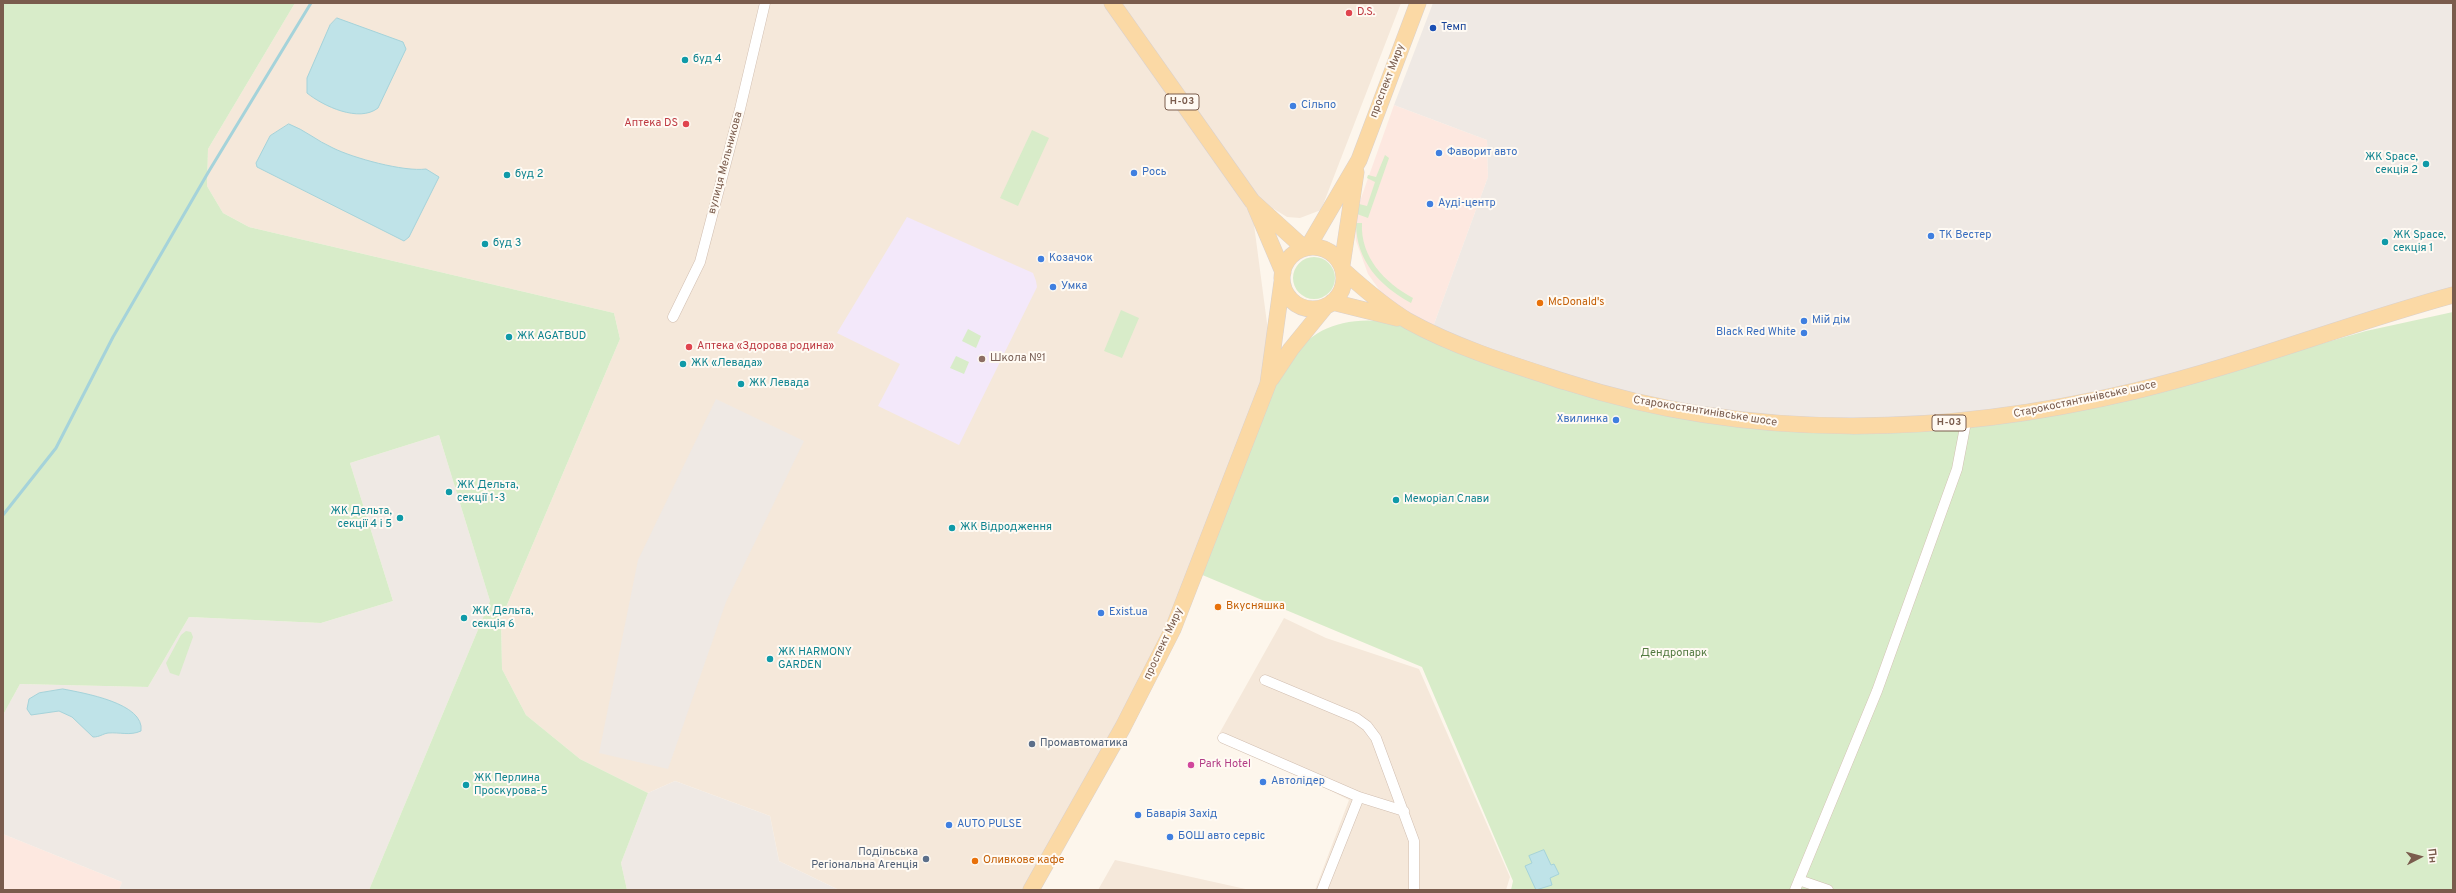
<!DOCTYPE html>
<html>
<head>
<meta charset="utf-8">
<style>
  body { margin:0 }
  #map { position:relative; width:2456px; height:893px; overflow:hidden; background:#fdf6ec; font-family:Overpass,sans-serif }
  canvas { display:block }
  .frame { position:absolute; inset:0; border:4px solid #7a5c4d; pointer-events:none }
  .north { position:absolute; left:2400px; top:837px; width:40px; height:40px; -webkit-text-stroke:3px #fffaf3; paint-order:stroke; rotate:84deg; font-size:11px; font-weight:700; line-height:16px; text-align:center; color:#7a5c4d }
  .north::after { content:''; display:block; margin:auto; width:14px; height:18px; background:#7a5c4d; clip-path:polygon(50% 0,100% 100%,50% 72%,0 100%) }
</style>
</head>
<body>
<div id="map">
<canvas width="2456" height="893"></canvas>
<div class="frame"></div>
<div class="north">Пн</div>
</div>
<script>
const c = document.querySelector('canvas').getContext('2d');
c.lineJoin = 'round';
function paint(path, color) { c.fillStyle = color; c.fill(path, 'evenodd'); }
function strokePath(path, color, width, dash) { c.strokeStyle = color; c.lineWidth = width; c.lineCap = dash ? 'butt' : 'round'; c.setLineDash(dash || []); c.stroke(path); }
function label(font, color, halo, rows, align = 'center') {
  c.font = font + ' Overpass,sans-serif'; c.lineWidth = 4; c.setLineDash([]); c.textBaseline = 'middle'; c.strokeStyle = halo; c.fillStyle = color; for (const [text, x, y, turn = 0] of rows) {
    c.save(); c.translate(x, y); c.rotate((+turn || 0) * Math.PI / 180); c.textAlign = isNaN(turn) ? turn : align; if (halo) c.strokeText(text, 0, 0); c.fillText(text, 0, 0); c.restore();
  }
}
paint(new Path2D(`
  M 295,3 L 1106,3 L 1248,203 L 1253,217 L 1270,346 L 1264,383 L 1168,628 L 1025,890 L 839,890 L 779,861 L 770,816 L 675,781 L 648,793 L 580,759 L 526,715 L 502,669 L 501,619 L 620,339 L 614,313 L 249,227 L 223,213 L 207,186 L 208,149 Z
  M 1117,3 L 1401,3 L 1321,210 L 1300,218 L 1287,217 L 1256,198 Z
  M 1284,618 L 1326,638 L 1419,669 L 1510,877 L 1506,890 L 1315,890 L 1349,800 L 1219,734 Z
  M 1115,860 L 1250,890 L 1098,890 Z`), '#f5e8da');
paint(new Path2D(`
  M 1394,105 L 1487,140 L 1488,177 L 1433,327 L 1388,302 L 1368,274 L 1356,241 L 1354,218 Z
  M 3,834 L 122,882 L 119,890 L 3,890 Z`), '#fde8e0');
paint(new Path2D(`
  M 1433,3 L 2453,3 L 2453,290 L 2135,386 L 1965,417 L 1790,421 L 1624,394 L 1504,358 L 1433,327 L 1488,177 L 1487,140 L 1394,105 Z
  M 716,399 L 804,441 L 726,602 L 668,769 L 599,753 L 638,560 Z
  M 439,435 L 490,601 L 369,890 L 119,890 L 122,882 L 3,834 L 3,715 L 20,684 L 148,687 L 189,617 L 321,623 L 393,601 L 350,463 Z
  M 675,781 L 770,816 L 779,861 L 839,890 L 627,890 L 621,863 L 648,793 Z`), '#efe9e4');
paint(new Path2D(`
  M 907,217 L 1033,273 L 1036,281 L 1037,287 L 959,445 L 878,406 L 900,364 L 837,333 Z`), '#f3e8fa');
paint(new Path2D(`
  M 3,3 L 295,3 L 208,149 L 207,186 L 223,213 L 249,227 L 614,313 L 620,339 L 501,619 L 502,669 L 526,715 L 580,759 L 648,793 L 621,863 L 627,890 L 369,890 L 490,601 L 439,435 L 350,463 L 393,601 L 321,623 L 189,617 L 148,687 L 20,684 L 3,715 Z
  M 1032,130 L 1049,138 L 1018,206 L 1000,198 Z
  M 1385,155 L 1389,158 L 1368,218 L 1357,214 L 1359,204 L 1367,206 L 1375,182 L 1367,178 L 1368,175 L 1376,177 Z
  M 1356,223 L 1362,223 C 1360,257 1385,283 1413,298 L 1411,303 C 1380,286 1356,261 1356,223 Z
  M1293 278a21 21 0 1 1 42 0a21 21 0 1 1-42 0Z
  M 1121,310 L 1139,318 L 1122,358 L 1104,351 Z
  M 2453,312 L 2453,890 L 1511,890 L 1513,881 L 1422,667 L 1200,574 C 1216,534 1231,493 1247,452 C 1279,368 1300,302 1408,325 L 1579,391 L 1841,432 L 2201,378 L 2366,331 Z
  M 968,329 L 981,336 L 976,348 L 962,341 Z
  M 956,356 L 969,362 L 964,374 L 950,368 Z
  M 186,631 L 191,632 L 193,637 L 179,676 L 170,673 L 166,663 L 181,635 Z`), '#d8ecc9');
const water = new Path2D(`
  M 337,18 L 403,42 L 406,49 L 378,108 C 359,123 323,106 307,93 L 307,78 L 330,25 Z
  M 289,124 C 305,130 317,141 333,148 C 353,158 404,172 426,169 L 439,177 L 409,237 L 404,241 L 257,167 L 256,163 L 270,136 Z
  M 63,689 C 83,693 145,703 141,731 C 130,736 120,732 108,733 C 102,734 100,737 93,737 L 72,717 L 59,711 L 31,715 L 27,709 L 29,699 L 39,693 Z
  M 1544,850 L 1551,865 L 1554,864 L 1559,874 L 1550,878 L 1552,885 L 1536,890 L 1525,866 L 1532,863 L 1529,856 Z`);
paint(water, '#bfe3e8');
strokePath(water, '#a5d3da', 1);
strokePath(new Path2D(`
  M 3,515 L 56,448 L 113,337 L 209,171 L 311,3`), '#a5d3da', 3);
const street = new Path2D(`
  M 673,317 L 700,262 L 740,109 L 765,3
  M 1265,680 L 1356,718 L 1367,726 L 1376,738 L 1414,841 L 1414,890
  M 1223,738 L 1359,797 L 1404,811
  M 1799,880 L 1828,890
  M 1322,890 L 1359,797
  M 1795,890 L 1877,691 L 1957,469 L 1966,422`);
const primary = new Path2D(`
  M 1112,3 L 1252,201 L 1304,248
  M 1255,206 L 1283,272
  M 1308,247 L 1359,160 L 1418,3
  M1282 278a31 31 0 1 1 62 0a31 31 0 1 1-62 0Z
  M 1342,265 L 1356,172
  M 1344,271 C 1364,289 1385,307 1408,321 C 1457,348 1513,365 1566,382 C 1751,442 1947,436 2135,391 C 2243,365 2346,324 2453,295
  M 1332,302 L 1397,318
  M 1271,379 L 1291,349 L 1326,306
  M 1031,890 L 1123,727 L 1173,629 L 1268,384 L 1282,282`);
strokePath(street, '#d1beb0', 11);
strokePath(primary, '#dad1cd', 17);
strokePath(street, '#fff', 10);
strokePath(primary, '#fbd9a5', 16);
for (const [x, y, r, color] of [
  [1349,13,4,"#e0444e"],
  [1433,28,4,"#1a4fb4"],
  [685,60,4,"#0f9aa8"],
  [1293,106,4,"#3f7fe0"],
  [686,124,4,"#e0444e"],
  [1439,153,4,"#3f7fe0"],
  [2426,164,4,"#0f9aa8"],
  [1134,173,4,"#3f7fe0"],
  [507,175,4,"#0f9aa8"],
  [1430,204,4,"#3f7fe0"],
  [1931,236,4,"#3f7fe0"],
  [2385,242,4,"#0f9aa8"],
  [485,244,4,"#0f9aa8"],
  [1041,259,4,"#3f7fe0"],
  [1053,287,4,"#3f7fe0"],
  [1540,303,4,"#e8710a"],
  [1804,321,4,"#3f7fe0"],
  [1804,333,4,"#3f7fe0"],
  [509,337,4,"#0f9aa8"],
  [689,347,4,"#e0444e"],
  [982,359,4,"#8d6e63"],
  [683,364,4,"#0f9aa8"],
  [741,384,4,"#0f9aa8"],
  [1616,420,4,"#3f7fe0"],
  [449,492,4,"#0f9aa8"],
  [1396,500,4,"#0f9aa8"],
  [400,518,4,"#0f9aa8"],
  [952,528,4,"#0f9aa8"],
  [1218,607,4,"#e8710a"],
  [1101,613,4,"#3f7fe0"],
  [464,618,4,"#0f9aa8"],
  [770,659,4,"#0f9aa8"],
  [1032,744,4,"#5c6f8a"],
  [1191,765,4,"#d1479c"],
  [1263,782,4,"#3f7fe0"],
  [466,785,4,"#0f9aa8"],
  [1138,815,4,"#3f7fe0"],
  [949,825,4,"#3f7fe0"],
  [1170,837,4,"#3f7fe0"],
  [926,859,4,"#5c6f8a"],
  [975,861,4,"#e8710a"]
]) { const dot = new Path2D(); dot.arc(x, y, r, 0, 2 * Math.PI); c.fillStyle = color; c.fill(dot); strokePath(dot, '#fffaf3', 1.5); }
for (const [x, y, w] of [
  [1182,102,34],
  [1949,423,34]
]) { const box = new Path2D(); box.roundRect(x - w / 2, y - 8, w, 16, 3); c.fillStyle = '#fffaf3'; c.fill(box); strokePath(box, '#7a5c4d', 1); }
label('bold 10px', '#7a5c4d', null, [
  ["Н-03",1182,102],
  ["Н-03",1949,423]
]);
label('11px', '#be3a42', '#fffaf3', [
  ["D.S.",1357,13],
  ["Аптека DS",678,124,"right"],
  ["Аптека «Здорова родина»",697,347]
], 'left');
label('11px', '#164399', '#fffaf3', [
  ["Темп",1441,28]
], 'left');
label('11px', '#0d838f', '#fffaf3', [
  ["буд 4",693,60],
  ["ЖК Space,",2418,158,"right"],
  ["секція 2",2418,171,"right"],
  ["буд 2",515,175],
  ["ЖК Space,",2393,236],
  ["секція 1",2393,249],
  ["буд 3",493,244],
  ["ЖК AGATBUD",517,337],
  ["ЖК «Левада»",691,364],
  ["ЖК Левада",749,384],
  ["ЖК Дельта,",457,486],
  ["секції 1-3",457,499],
  ["Меморіал Слави",1404,500],
  ["ЖК Дельта,",392,512,"right"],
  ["секції 4 і 5",392,525,"right"],
  ["ЖК Відродження",960,528],
  ["ЖК Дельта,",472,612],
  ["секція 6",472,625],
  ["ЖК HARMONY",778,653],
  ["GARDEN",778,666],
  ["ЖК Перлина",474,779],
  ["Проскурова-5",474,792]
], 'left');
label('11px', '#7a5c4d', '#fffaf3', [
  ["проспект Миру",1388,81,-69],
  ["вулиця Мельникова",726,163,-75],
  ["Старокостянтинівське шосе",2085,400,-12],
  ["Старокостянтинівське шосе",1705,412,9],
  ["проспект Миру",1164,644,-65]
]);
label('11px', '#366cbe', '#fffaf3', [
  ["Сільпо",1301,106],
  ["Фаворит авто",1447,153],
  ["Рось",1142,173],
  ["Ауді-центр",1438,204],
  ["ТК Вестер",1939,236],
  ["Козачок",1049,259],
  ["Умка",1061,287],
  ["Мій дім",1812,321],
  ["Black Red White",1796,333,"right"],
  ["Хвилинка",1608,420,"right"],
  ["Exist.ua",1109,613],
  ["Автолідер",1271,782],
  ["Баварія Захід",1146,815],
  ["AUTO PULSE",957,825],
  ["БОШ авто сервіс",1178,837]
], 'left');
label('11px', '#c56008', '#fffaf3', [
  ["McDonald's",1548,303],
  ["Вкусняшка",1226,607],
  ["Оливкове кафе",983,861]
], 'left');
label('11px', '#785e54', '#fffaf3', [
  ["Школа №1",990,359]
], 'left');
label('11px', '#537a41', '#fffaf3', [
  ["Дендропарк",1674,654]
]);
label('11px', '#4e5e75', '#fffaf3', [
  ["Промавтоматика",1040,744],
  ["Подільська",918,853,"right"],
  ["Регіональна Агенція",918,866,"right"]
], 'left');
label('11px', '#b23c85', '#fffaf3', [
  ["Park Hotel",1199,765]
], 'left');
</script>
</body>
</html>
